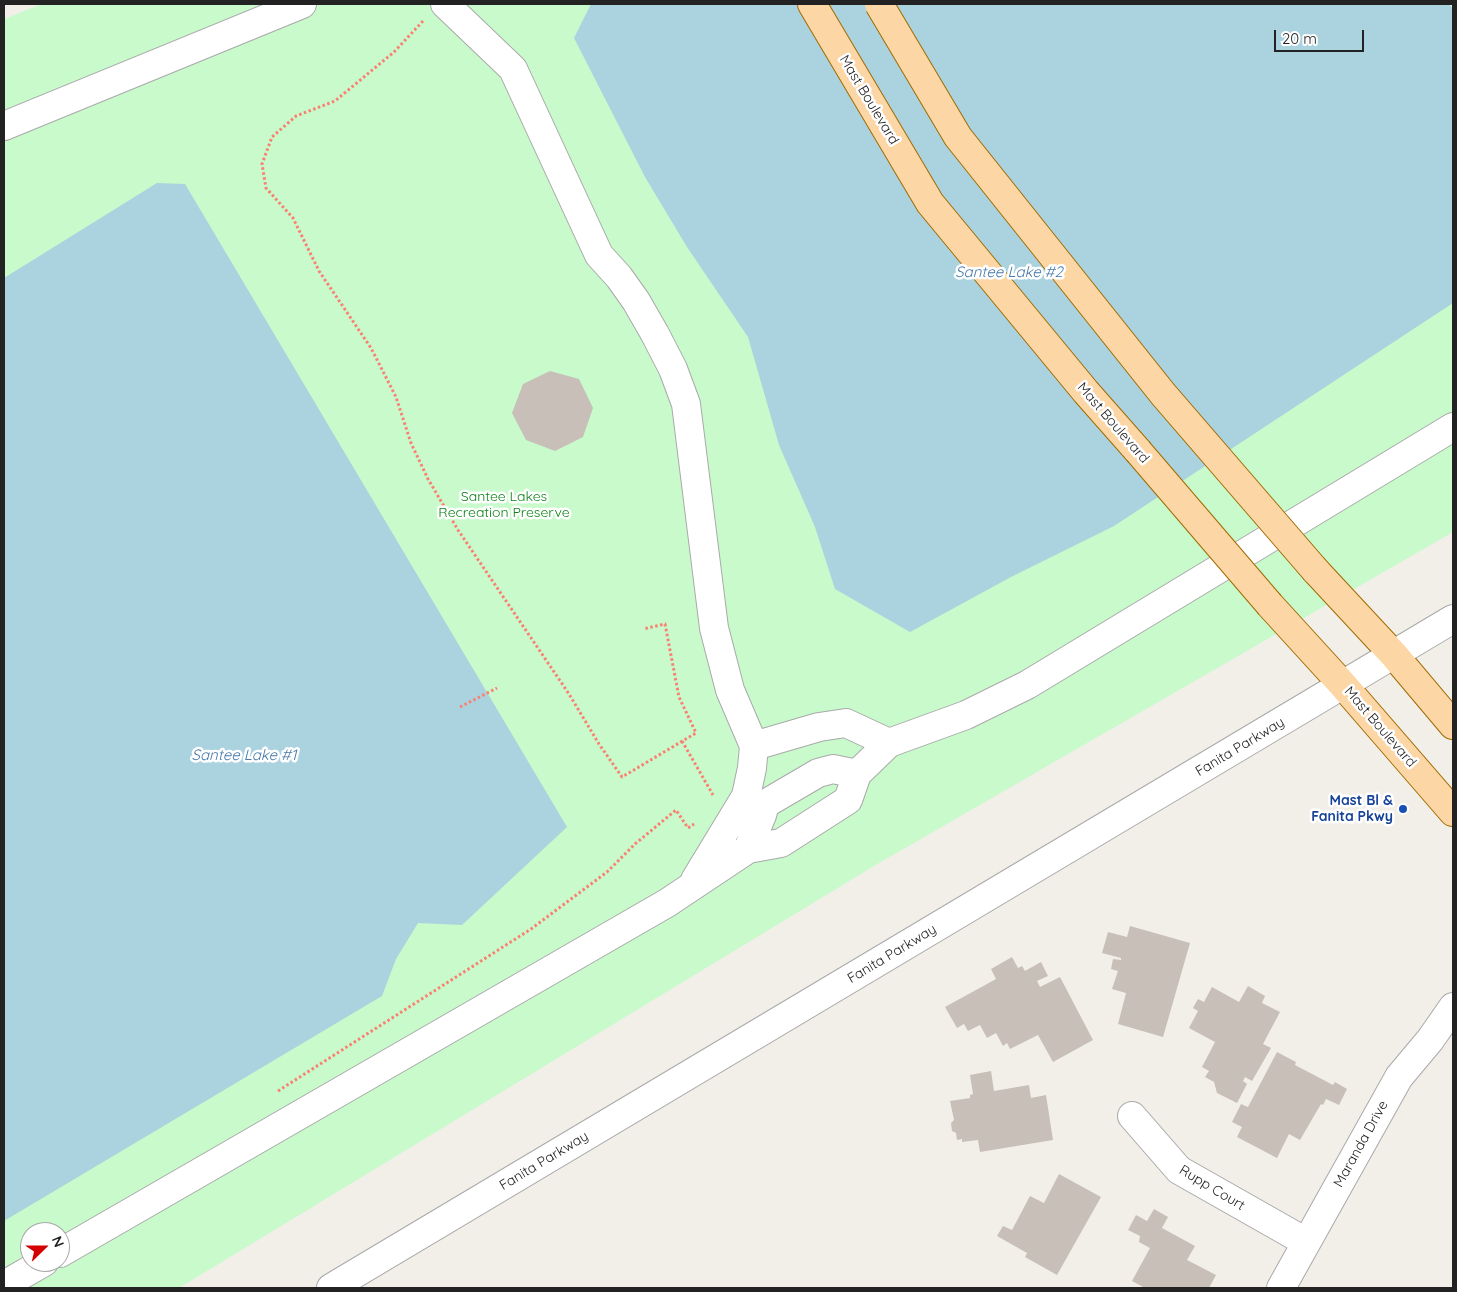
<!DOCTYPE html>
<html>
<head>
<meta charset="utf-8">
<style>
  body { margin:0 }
  #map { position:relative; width:1457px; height:1292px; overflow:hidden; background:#f2efe9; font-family:Quicksand,sans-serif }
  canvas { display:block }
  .frame { position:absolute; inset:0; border:5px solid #222; pointer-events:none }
  .north { position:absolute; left:20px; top:1222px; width:50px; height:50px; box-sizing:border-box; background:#fff; border:1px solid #a7a7a7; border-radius:50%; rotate:68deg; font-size:14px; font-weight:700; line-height:20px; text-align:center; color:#222 }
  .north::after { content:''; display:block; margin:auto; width:18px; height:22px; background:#d40000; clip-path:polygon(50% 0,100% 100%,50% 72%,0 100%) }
  .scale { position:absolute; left:1274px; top:30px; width:90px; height:22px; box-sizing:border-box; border:2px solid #222; border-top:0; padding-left:6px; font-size:15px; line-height:18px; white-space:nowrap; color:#222; -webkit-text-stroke:4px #fff; paint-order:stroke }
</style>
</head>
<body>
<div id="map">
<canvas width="1457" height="1292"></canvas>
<div class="frame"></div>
<div class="north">N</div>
<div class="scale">20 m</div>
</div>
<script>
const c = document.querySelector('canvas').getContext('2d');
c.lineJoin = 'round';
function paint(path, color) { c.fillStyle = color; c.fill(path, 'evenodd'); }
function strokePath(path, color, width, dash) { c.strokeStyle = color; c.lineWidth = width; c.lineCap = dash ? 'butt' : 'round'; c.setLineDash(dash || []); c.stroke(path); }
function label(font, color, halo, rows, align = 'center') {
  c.font = font + ' Quicksand,sans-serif'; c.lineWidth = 5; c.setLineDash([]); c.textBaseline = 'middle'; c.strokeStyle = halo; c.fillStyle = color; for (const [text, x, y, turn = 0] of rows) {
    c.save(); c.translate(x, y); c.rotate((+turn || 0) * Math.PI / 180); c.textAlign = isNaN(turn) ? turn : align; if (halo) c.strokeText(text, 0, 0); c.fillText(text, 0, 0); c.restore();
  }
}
paint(new Path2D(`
  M 42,4 L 1453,4 L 1453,532 L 874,866 L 179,1288 L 4,1288 L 4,19 ZM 30,1232 L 60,1232 L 60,1262 L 30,1262 Z`), '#c8facc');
paint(new Path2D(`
  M 591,4 L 1449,4 L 1453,9 L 1453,303 L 1114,526 L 1011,577 L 910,632 L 835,589 L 815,527 L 779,445 L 748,337 L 687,247 L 645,177 L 574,38 Z
  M 157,183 L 185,184 L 567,827 L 462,925 L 418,923 L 396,959 L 382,996 L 4,1221 L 4,278 Z`), '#aad3df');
paint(new Path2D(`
  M 550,371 L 579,379 L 593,408 L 583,437 L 555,451 L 526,440 L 512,413 L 523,384 Z
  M 1130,926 L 1190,943 L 1163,1037 L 1118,1024 L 1126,993 L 1112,989 L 1118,971 L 1111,969 L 1113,959 L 1121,960 L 1121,958 L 1102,953 L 1108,932 L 1127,937 Z
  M 1012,957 L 1018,968 L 1022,966 L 1025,971 L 1041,962 L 1048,976 L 1037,981 L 1040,987 L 1060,977 L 1093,1040 L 1053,1062 L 1038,1035 L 1010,1049 L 1007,1043 L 1003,1046 L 996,1033 L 987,1038 L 980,1025 L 968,1031 L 964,1024 L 957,1028 L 945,1007 L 996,979 L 991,969 Z
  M 1248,986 L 1265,996 L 1262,1003 L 1280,1012 L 1263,1044 L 1271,1048 L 1252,1081 L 1245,1077 L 1243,1081 L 1247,1084 L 1237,1103 L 1217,1093 L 1214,1082 L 1205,1077 L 1209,1071 L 1202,1067 L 1215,1042 L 1189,1028 L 1198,1011 L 1193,1008 L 1198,999 L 1204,1002 L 1212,987 L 1239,1002 Z
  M 1277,1052 L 1296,1062 L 1295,1065 L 1333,1085 L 1335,1082 L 1347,1089 L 1339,1105 L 1326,1099 L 1323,1105 L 1321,1104 L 1300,1140 L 1289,1134 L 1277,1158 L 1237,1137 L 1242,1127 L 1232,1122 L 1241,1104 L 1248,1107 Z
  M 991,1071 L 994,1091 L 1029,1085 L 1031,1098 L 1046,1095 L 1053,1140 L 980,1152 L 978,1140 L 962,1142 L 962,1139 L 957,1140 L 956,1133 L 952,1131 L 951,1123 L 954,1120 L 950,1101 L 970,1098 L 970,1095 L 973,1094 L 970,1075 Z
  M 1059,1174 L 1101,1197 L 1057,1275 L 1025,1257 L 1027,1253 L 997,1236 L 1003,1226 L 1012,1230 L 1030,1196 L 1044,1203 Z
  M 1154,1209 L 1168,1217 L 1162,1228 L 1195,1246 L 1187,1260 L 1216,1275 L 1209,1288 L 1145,1288 L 1132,1281 L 1150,1248 L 1139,1242 L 1140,1236 L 1128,1230 L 1136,1215 L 1147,1221 Z`), '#c7bfb8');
const minor = new Path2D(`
  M 445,4 L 513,69 L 599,255 L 619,277 L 636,301 L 655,334 L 673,369 L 686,404 L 714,628 L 730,690 L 754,746 L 819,727 L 846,723 L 889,743
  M 4,126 L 302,4
  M 748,849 L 762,815 L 765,804 L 818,773 L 833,769 L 857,774
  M 695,880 L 746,796 L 752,768 L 754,746
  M 1132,1116 L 1179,1170 L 1306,1242
  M 60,1253 L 667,903 L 748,849 L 781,843 L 848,800 L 857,774 L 889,743 L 966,715 L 1027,685 L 1453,427
  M 4,1285 L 44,1262
  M 1281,1288 L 1399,1077 L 1430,1040 L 1453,1007`);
const tertiary = new Path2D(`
  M 331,1288 L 1453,619`);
const primary = new Path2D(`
  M 812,4 L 930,203 L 1086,392 L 1138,451
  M 1315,570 L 1394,655 L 1453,725
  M 1270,605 L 1343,685 L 1453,812`);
strokePath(minor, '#a9a9a9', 30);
strokePath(tertiary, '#a9a9a9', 30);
strokePath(primary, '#a06b00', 30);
strokePath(new Path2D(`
  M 423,21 L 394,52 L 335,101 L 296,116 L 272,137 L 262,164 L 266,188 L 293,218 L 319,271 L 371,348 L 396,397 L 411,443 L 428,479 L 458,530 L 569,694 L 599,744 L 622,777 L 696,733 L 679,697 L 665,624 L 643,629
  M 460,707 L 497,688
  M 682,741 L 713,795
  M 278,1091 L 531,929 L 607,872 L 635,844 L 676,810 L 688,828 L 694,824`), '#fa8072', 3, [2.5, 2.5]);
strokePath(minor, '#fff', 28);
strokePath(tertiary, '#fff', 28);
strokePath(primary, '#fcd6a4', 28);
const primaryBridge = new Path2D(`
  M 879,4 L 958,137 L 1163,394 L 1315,570
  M 1138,451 L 1270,605`);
strokePath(primaryBridge, '#a06b00', 30, []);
strokePath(primaryBridge, '#fcd6a4', 28);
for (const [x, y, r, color] of [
  [1403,809,5,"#1a4fb4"]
]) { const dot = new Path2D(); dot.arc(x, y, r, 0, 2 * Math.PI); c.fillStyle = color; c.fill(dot); strokePath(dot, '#fff', 2); }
label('14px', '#222', '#fff', [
  ["Mast Boulevard",869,100,59],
  ["Mast Boulevard",1113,423,49],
  ["Mast Boulevard",1380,727,49],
  ["Fanita Parkway",1240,747,-31],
  ["Fanita Parkway",892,954,-31],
  ["Maranda Drive",1361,1144,-61],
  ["Fanita Parkway",544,1161,-31],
  ["Rupp Court",1212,1188,31]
]);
label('14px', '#0c8416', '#fff', [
  ["Santee Lakes",504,497],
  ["Recreation Preserve",504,513]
]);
label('bold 14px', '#164399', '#fff', [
  ["Mast Bl &",1393,801],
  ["Fanita Pkwy",1393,817]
], 'right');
label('italic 15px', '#4a7aab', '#fff', [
  ["Santee Lake #2",1009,272],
  ["Santee Lake #1",244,755]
]);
</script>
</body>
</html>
